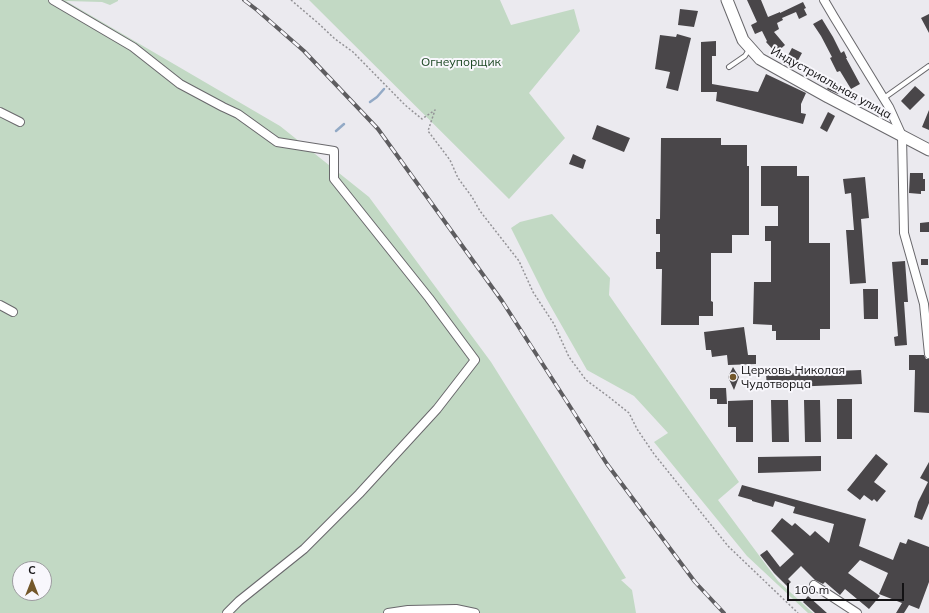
<!DOCTYPE html>
<html>
<head>
<meta charset="utf-8">
<style>
  body { margin:0 }
  #map { position:relative; width:929px; height:613px; overflow:hidden; background:#ebeaef; font-family:Mulish,sans-serif }
  canvas { display:block }
  .north { position:absolute; left:12px; top:561px; width:40px; height:40px; box-sizing:border-box; background:#f8f7fc; border:1px solid #9c9b9f; border-radius:50%; rotate:0deg; font-size:11px; font-weight:700; line-height:16px; text-align:center; color:#131214 }
  .north::after { content:''; display:block; margin:auto; width:14px; height:18px; background:#73572a; clip-path:polygon(50% 0,100% 100%,50% 72%,0 100%) }
  .scale { position:absolute; left:787px; top:583px; width:117px; height:18px; box-sizing:border-box; border:2px solid #131214; border-top:0; padding-left:5px; font-size:12px; line-height:14px; white-space:nowrap; color:#131214; -webkit-text-stroke:3px #f8f7fc; paint-order:stroke }
</style>
</head>
<body>
<div id="map">
<canvas width="929" height="613"></canvas>
<div class="north">С</div>
<div class="scale">100 m</div>
</div>
<script>
const c = document.querySelector('canvas').getContext('2d');
c.lineJoin = 'round';
function paint(path, color) { c.fillStyle = color; c.fill(path, 'evenodd'); }
function strokePath(path, color, width, dash) { c.strokeStyle = color; c.lineWidth = width; c.lineCap = dash ? 'butt' : 'round'; c.setLineDash(dash || []); c.stroke(path); }
function label(font, color, halo, rows, align = 'center') {
  c.font = font + ' Mulish,sans-serif'; c.lineWidth = 4; c.setLineDash([]); c.textBaseline = 'middle'; c.strokeStyle = halo; c.fillStyle = color; for (const [text, x, y, turn = 0] of rows) {
    c.save(); c.translate(x, y); c.rotate((+turn || 0) * Math.PI / 180); c.textAlign = isNaN(turn) ? turn : align; if (halo) c.strokeText(text, 0, 0); c.fillText(text, 0, 0); c.restore();
  }
}
paint(new Path2D(`
  M 0,0 L 118,0 L 118,1 L 110,5 L 102,2 L 66,1 L 280,126 L 369,197 L 491,362 L 626,578 L 621,580 L 632,590 L 636,613 L 0,613 ZM 20,569 L 44,569 L 44,593 L 20,593 Z
  M 309,0 L 500,0 L 511,25 L 574,9 L 580,31 L 529,93 L 565,138 L 509,199 Z
  M 552,214 L 610,278 L 609,295 L 739,482 L 718,500 L 778,581 L 813,613 L 808,613 L 747,556 L 654,442 L 668,433 L 634,396 L 587,370 L 546,298 L 511,228 L 520,222 Z`), '#c2d9c4');
strokePath(new Path2D(`
  M 370,102 L 377,97 L 384,89
  M 336,131 L 344,124`), '#93aac6', 2.5);
paint(new Path2D(`
  M 747,0 L 761,0 L 768,17 L 780,12 L 780,13 L 803,2 L 806,8 L 804,9 L 807,15 L 799,19 L 796,12 L 782,18 L 783,20 L 777,23 L 779,29 L 774,32 L 785,45 L 776,53 L 766,42 L 767,41 L 762,31 L 755,34 L 751,25 L 757,22 Z
  M 680,9 L 698,11 L 694,27 L 678,25 Z
  M 929,14 L 929,33 L 921,18 Z
  M 822,19 L 833,37 L 841,53 L 844,51 L 847,58 L 846,58 L 860,84 L 851,89 L 840,71 L 837,72 L 830,58 L 832,57 L 821,36 L 813,24 Z
  M 677,34 L 691,38 L 678,91 L 666,88 L 670,72 L 655,69 L 660,35 L 676,37 Z
  M 716,41 L 716,56 L 712,56 L 712,84 L 758,92 L 766,74 L 806,93 L 801,104 L 801,113 L 806,114 L 803,124 L 716,101 L 717,92 L 701,92 L 701,42 Z
  M 792,48 L 802,53 L 795,66 L 785,61 Z
  M 830,84 L 840,90 L 838,94 L 827,89 Z
  M 915,86 L 925,95 L 910,110 L 901,101 Z
  M 929,110 L 929,130 L 922,127 Z
  M 828,112 L 835,116 L 827,132 L 820,128 Z
  M 597,125 L 630,138 L 624,152 L 592,139 Z
  M 661,138 L 721,138 L 721,145 L 747,145 L 747,166 L 749,166 L 749,235 L 732,235 L 732,253 L 711,253 L 711,301 L 713,302 L 713,316 L 699,316 L 699,325 L 661,325 L 662,269 L 656,269 L 656,252 L 660,252 L 660,234 L 656,234 L 656,219 L 660,219 Z
  M 573,154 L 586,160 L 583,169 L 569,164 Z
  M 761,166 L 797,166 L 797,176 L 809,176 L 809,243 L 830,243 L 830,329 L 820,329 L 820,340 L 776,340 L 776,331 L 772,331 L 772,325 L 753,324 L 754,282 L 771,282 L 771,241 L 765,241 L 765,226 L 778,226 L 778,206 L 761,206 Z
  M 910,173 L 923,173 L 923,179 L 925,179 L 925,191 L 921,191 L 921,194 L 909,193 Z
  M 865,177 L 869,218 L 861,219 L 866,283 L 850,284 L 846,230 L 854,230 L 851,193 L 845,194 L 843,179 Z
  M 929,222 L 929,232 L 920,232 L 920,223 Z
  M 921,259 L 928,259 L 928,265 L 921,265 Z
  M 905,261 L 908,302 L 904,302 L 907,345 L 895,346 L 894,337 L 898,336 L 892,262 Z
  M 863,289 L 878,289 L 878,319 L 864,319 Z
  M 744,327 L 748,355 L 756,355 L 756,364 L 728,365 L 727,355 L 712,357 L 711,350 L 706,350 L 704,332 Z
  M 909,355 L 924,355 L 926,359 L 929,359 L 929,413 L 914,412 L 915,370 L 909,370 Z
  M 733,367 L 739,377 L 734,390 L 728,377 Z
  M 861,370 L 862,384 L 767,388 L 766,374 Z
  M 710,388 L 726,388 L 727,404 L 717,404 L 717,399 L 710,399 Z
  M 837,399 L 852,399 L 852,439 L 837,439 Z
  M 753,400 L 753,442 L 736,442 L 736,427 L 728,427 L 728,401 Z
  M 771,400 L 788,400 L 789,442 L 772,442 Z
  M 804,400 L 820,400 L 821,442 L 805,442 Z
  M 876,454 L 888,464 L 874,482 L 886,491 L 877,502 L 874,499 L 872,501 L 864,495 L 860,500 L 847,490 Z
  M 821,456 L 821,471 L 758,473 L 758,457 Z
  M 929,462 L 929,503 L 922,520 L 914,517 L 918,502 L 928,482 L 920,478 Z
  M 742,485 L 866,519 L 859,546 L 893,560 L 900,542 L 906,544 L 908,539 L 929,547 L 929,582 L 919,609 L 909,605 L 904,613 L 896,613 L 902,603 L 879,594 L 888,573 L 860,560 L 848,573 L 880,596 L 869,609 L 845,589 L 840,595 L 825,582 L 823,584 L 815,580 L 801,566 L 788,579 L 791,582 L 787,586 L 774,573 L 760,555 L 767,550 L 780,567 L 794,554 L 771,531 L 782,518 L 792,526 L 795,523 L 810,536 L 815,531 L 829,543 L 834,524 L 793,513 L 795,507 L 775,501 L 773,507 L 752,501 L 752,500 L 738,496 Z
  M 808,596 L 827,613 L 815,613 L 803,602 Z`), '#494649');
const lane = new Path2D(`
  M 729,67 L 745,56 L 750,48
  M 884,98 L 929,66`);
const street = new Path2D(`
  M 53,0 L 133,47 L 180,84 L 223,107 L 238,114 L 277,142 L 334,151 L 334,179 L 429,298 L 475,360 L 437,409 L 359,494 L 304,549 L 239,601 L 227,613
  M 824,0 L 834,17 L 889,107 L 902,136 L 904,233 L 924,304 L 929,354
  M 0,112 L 20,122
  M 0,305 L 13,312
  M 814,585 L 857,613
  M 388,613 L 408,610 L 456,609 L 475,613`);
const secondary = new Path2D(`
  M 727,0 L 743,40 L 760,59 L 828,97 L 929,150`);
strokePath(lane, '#69686c', 6);
strokePath(street, '#69686c', 10);
strokePath(secondary, '#69686c', 13);
strokePath(new Path2D(`
  M 291,0 L 318,23 L 335,39 L 353,52 L 405,105 L 422,119 L 435,110 L 428,131 L 450,160 L 458,178 L 472,197 L 480,211 L 519,261 L 533,292 L 554,324 L 569,357 L 586,380 L 609,397 L 629,413 L 637,429 L 654,454 L 728,546 L 798,613`), '#949397', 1.5, [2, 2]);
strokePath(lane, '#fff', 4);
strokePath(street, '#fff', 8);
strokePath(secondary, '#fff', 11);
const rail = new Path2D(`
  M 244,0 L 257,10 L 304,51 L 378,129 L 502,301 L 607,464 L 695,582 L 724,613`);
strokePath(rail, '#5e5d60', 4);
strokePath(rail, '#f8f7fc', 2.5, [8]);
for (const [x, y, r, color] of [
  [733,377,4,"#73572a"]
]) { const dot = new Path2D(); dot.arc(x, y, r, 0, 2 * Math.PI); c.fillStyle = color; c.fill(dot); strokePath(dot, '#f8f7fc', 1.5); }
label('12px', '#1c4723', '#f8f7fc', [
  ["Огнеупорщик",461,62]
]);
label('12px', '#131214', '#f8f7fc', [
  ["Индустриальная улица",831,83,29]
]);
label('12px', '#131214', '#f8f7fc', [
  ["Церковь Николая",741,370],
  ["Чудотворца",741,384]
], 'left');
</script>
</body>
</html>
